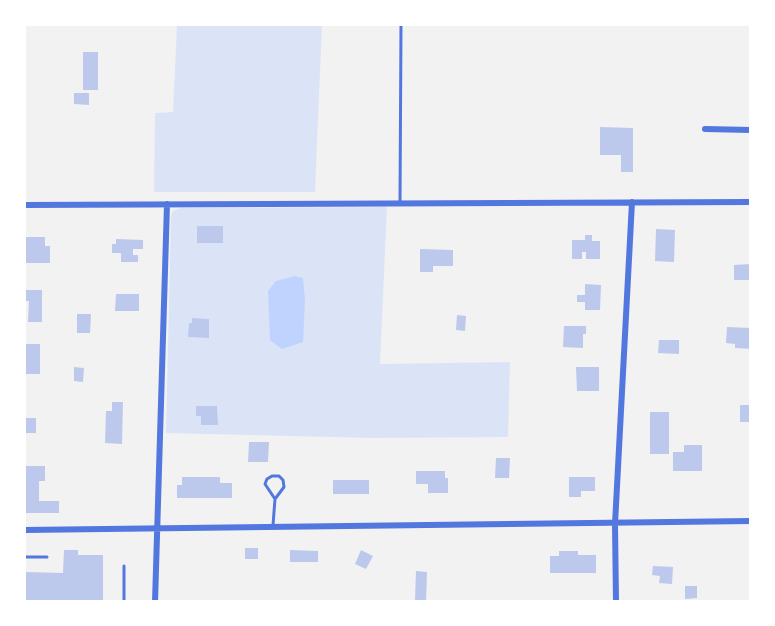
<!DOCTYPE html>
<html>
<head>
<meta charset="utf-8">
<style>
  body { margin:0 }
  #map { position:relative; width:775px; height:626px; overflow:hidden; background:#f2f2f2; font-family:"Varela Round",sans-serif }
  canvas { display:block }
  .frame { position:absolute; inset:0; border:26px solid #fff; pointer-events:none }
</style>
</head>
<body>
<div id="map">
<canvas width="775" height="626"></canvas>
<div class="frame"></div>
</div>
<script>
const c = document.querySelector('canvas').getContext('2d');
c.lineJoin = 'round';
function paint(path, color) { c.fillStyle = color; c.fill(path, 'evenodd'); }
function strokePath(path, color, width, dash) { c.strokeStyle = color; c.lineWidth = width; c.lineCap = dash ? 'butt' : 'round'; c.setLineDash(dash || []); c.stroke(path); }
paint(new Path2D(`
  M 177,24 L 322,24 L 315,192 L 154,192 L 155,113 L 173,112 Z
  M 387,207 L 380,364 L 510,362 L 508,437 L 374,438 L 166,433 L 171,215 L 173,211 L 181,208 Z`), '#dbe4f7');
paint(new Path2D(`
  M 295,276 L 303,278 L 305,300 L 303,342 L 282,349 L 270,340 L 268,291 L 276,281 Z`), '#bfd3fe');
paint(new Path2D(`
  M 83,52 L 98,52 L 98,90 L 83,90 Z
  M 74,93 L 89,93 L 89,105 L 74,104 Z
  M 600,127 L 633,128 L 633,172 L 621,172 L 621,155 L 600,155 Z
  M 197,226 L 223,226 L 223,243 L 197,243 Z
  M 656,229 L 675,230 L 674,262 L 655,261 Z
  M 585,235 L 592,235 L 592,241 L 600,241 L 600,259 L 586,259 L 586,252 L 582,252 L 582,259 L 572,259 L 572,240 L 585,240 Z
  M 26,237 L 45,237 L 45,246 L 50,246 L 50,263 L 25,263 Z
  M 116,239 L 143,240 L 143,249 L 133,249 L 133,255 L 138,255 L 138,262 L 121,262 L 121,253 L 112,253 L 112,244 L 116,244 Z
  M 420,249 L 453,250 L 453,266 L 433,266 L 433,272 L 420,272 Z
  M 751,264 L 751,280 L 734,280 L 734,265 Z
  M 585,284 L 601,285 L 600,310 L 585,310 L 585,302 L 577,302 L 577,295 L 585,295 Z
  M 24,290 L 42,290 L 42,322 L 28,322 L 29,301 L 24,301 Z
  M 116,294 L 139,294 L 139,311 L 115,311 Z
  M 77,314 L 91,314 L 90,333 L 77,333 Z
  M 457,315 L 466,316 L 465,331 L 456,330 Z
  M 192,318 L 209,319 L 209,338 L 188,337 L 189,323 L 192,323 Z
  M 564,326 L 586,326 L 586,334 L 583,334 L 583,348 L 563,347 Z
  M 727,327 L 751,328 L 751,349 L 735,348 L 735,344 L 726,343 Z
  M 659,340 L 679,340 L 679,354 L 658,353 Z
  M 26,344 L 40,344 L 40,374 L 25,374 Z
  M 74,367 L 84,368 L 83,382 L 74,381 Z
  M 576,367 L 599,367 L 599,391 L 577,391 Z
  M 112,402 L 123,402 L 122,444 L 105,443 L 106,411 L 112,411 Z
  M 740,405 L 751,405 L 751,422 L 740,422 Z
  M 196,406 L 217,406 L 218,425 L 201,425 L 201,416 L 196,416 Z
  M 650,412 L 669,412 L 669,454 L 650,454 Z
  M 26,418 L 36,418 L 36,433 L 26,433 Z
  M 249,442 L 269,442 L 268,462 L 248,462 Z
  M 684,445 L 702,445 L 702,471 L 673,471 L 673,452 L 684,452 Z
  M 496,458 L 510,458 L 509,478 L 495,478 Z
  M 24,466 L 45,466 L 45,481 L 39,481 L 39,501 L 59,501 L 59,513 L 24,513 Z
  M 416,471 L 445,471 L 445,478 L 448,478 L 448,493 L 428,493 L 428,484 L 416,484 Z
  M 182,477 L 220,477 L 220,483 L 232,483 L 232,498 L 177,498 L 177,485 L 182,485 Z
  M 569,477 L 595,477 L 595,491 L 581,491 L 581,497 L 569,497 Z
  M 333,480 L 369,480 L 369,494 L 333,494 Z
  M 245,548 L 258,548 L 258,559 L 245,559 Z
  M 64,550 L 78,550 L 78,555 L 103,555 L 103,602 L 24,601 L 24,572 L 63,573 Z
  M 290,550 L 318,551 L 318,562 L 290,562 Z
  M 361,550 L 373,556 L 366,569 L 355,564 Z
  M 559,551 L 578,551 L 578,555 L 596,555 L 596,573 L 550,573 L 550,556 L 559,556 Z
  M 653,566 L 673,567 L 672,584 L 659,583 L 660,576 L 652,575 Z
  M 416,571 L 427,572 L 426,601 L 415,600 Z
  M 685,586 L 697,586 L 697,598 L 685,599 Z`), '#bdc9ec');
strokePath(new Path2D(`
  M 400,203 L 401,24
  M 273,525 L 275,499 L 284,487 L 283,480 L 279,476 L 272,476 L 267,479 L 265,484 L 275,499
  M 24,557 L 47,557
  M 124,602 L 124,566`), '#5277de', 3);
strokePath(new Path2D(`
  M 705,129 L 751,130
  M 24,205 L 751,202
  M 24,530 L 751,521
  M 155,602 L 167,204
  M 616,602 L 615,524 L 632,202`), '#5277de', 6);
</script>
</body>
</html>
